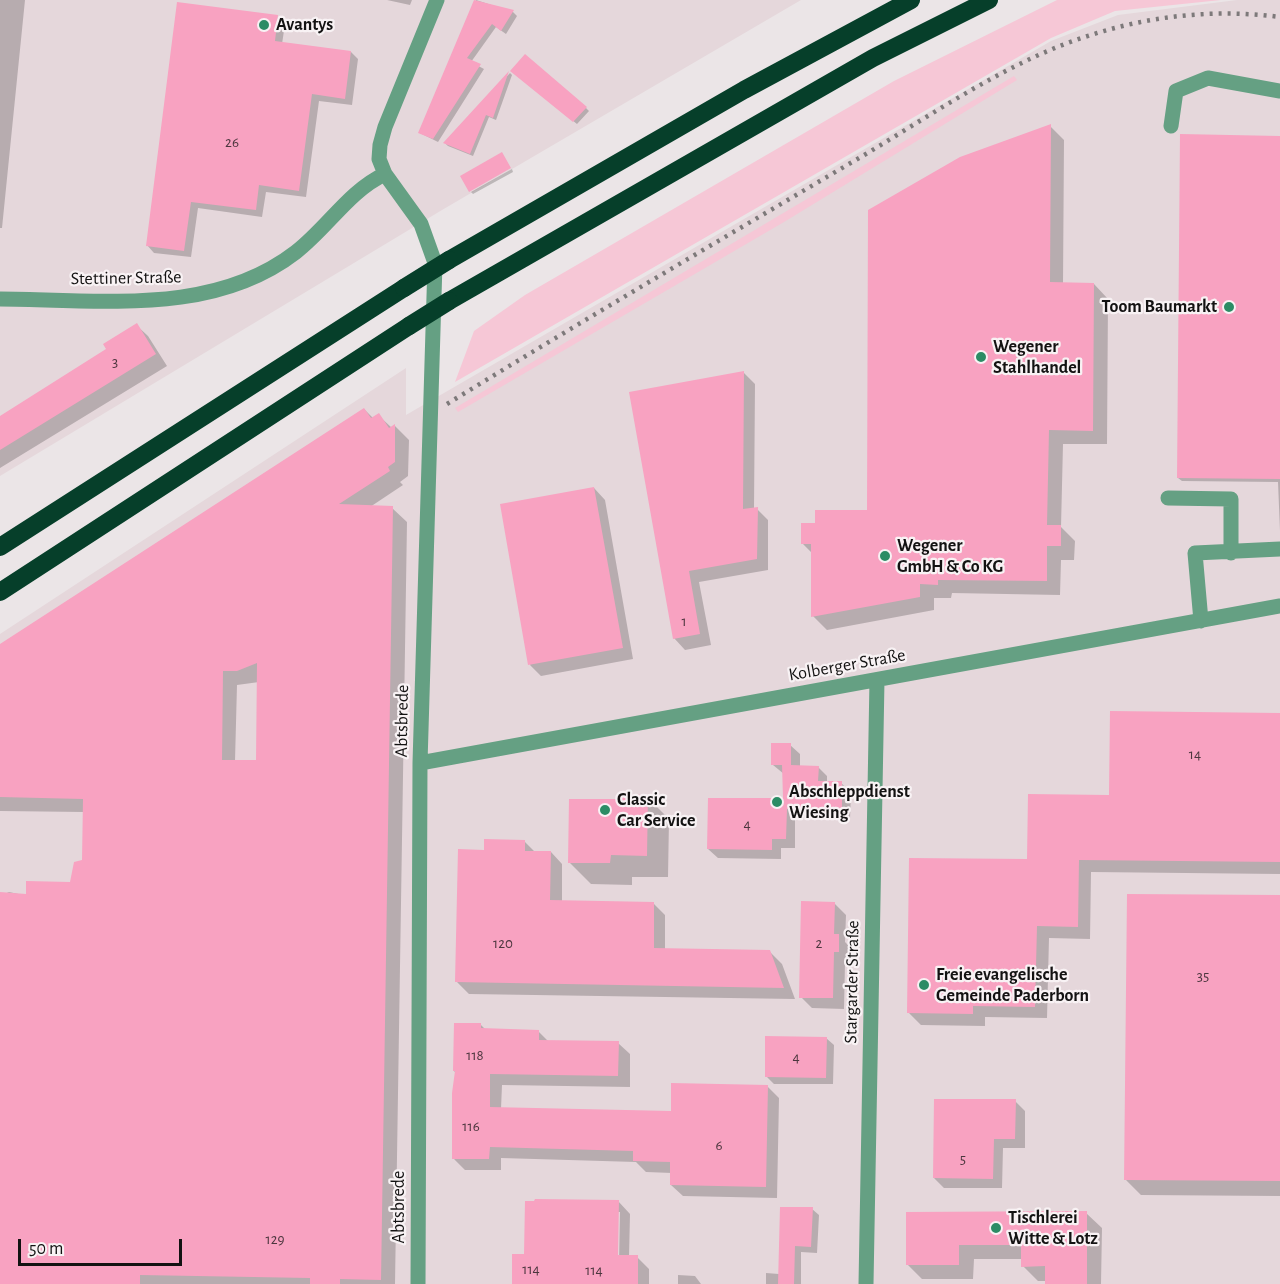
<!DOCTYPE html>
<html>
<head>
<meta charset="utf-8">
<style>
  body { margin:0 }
  #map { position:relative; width:1280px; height:1284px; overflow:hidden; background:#ebe5e7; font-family:"Alegreya Sans",sans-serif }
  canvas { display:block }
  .scale { position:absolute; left:18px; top:1239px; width:164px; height:27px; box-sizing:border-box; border:3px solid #131212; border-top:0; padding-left:8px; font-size:18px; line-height:21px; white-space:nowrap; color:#131212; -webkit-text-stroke:4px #f8f2f4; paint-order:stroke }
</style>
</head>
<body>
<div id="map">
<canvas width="1280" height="1284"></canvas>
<div class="scale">50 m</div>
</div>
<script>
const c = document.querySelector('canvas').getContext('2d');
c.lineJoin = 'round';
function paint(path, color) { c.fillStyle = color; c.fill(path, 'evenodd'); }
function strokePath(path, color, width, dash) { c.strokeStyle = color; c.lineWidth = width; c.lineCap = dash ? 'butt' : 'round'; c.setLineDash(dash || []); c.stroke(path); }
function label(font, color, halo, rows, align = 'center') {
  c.font = font + ' "Alegreya Sans",sans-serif'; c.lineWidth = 4.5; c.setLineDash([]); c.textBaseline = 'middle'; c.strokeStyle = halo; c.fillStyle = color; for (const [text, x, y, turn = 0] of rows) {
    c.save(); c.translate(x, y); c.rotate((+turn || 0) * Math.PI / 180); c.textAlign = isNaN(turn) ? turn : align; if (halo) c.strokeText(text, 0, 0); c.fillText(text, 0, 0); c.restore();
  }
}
paint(new Path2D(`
  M 0,0 L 801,0 L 442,210 L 0,476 Z
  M 1237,0 L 1280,0 L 1280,1284 L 0,1284 L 0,634 L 406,368 L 406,415 L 1051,41 L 1118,15 Z`), '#e5d7db');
paint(new Path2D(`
  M 1057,0 L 1221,0 L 1115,11 L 1051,38 L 455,382 L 474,331 L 525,295 L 894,81 Z
  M 1014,76 L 1017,80 L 784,222 L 458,412 L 455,408 Z`), '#f6c7d6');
paint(new Path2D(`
  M 0,0 L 25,0 L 2,228 L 0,228 Z
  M 387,0 L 412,0 L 410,5 Z
  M 476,0 L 513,12 L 517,16 L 506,34 L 496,27 L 471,62 L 484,69 L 438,142 L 420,133 Z
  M 277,17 L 285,24 L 282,44 L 351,52 L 358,59 L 352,105 L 319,101 L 306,197 L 266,192 L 262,217 L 198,208 L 191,257 L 154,253 L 147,245 Z
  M 510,73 L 512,75 L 496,120 L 489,117 L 473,156 L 448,146 L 445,143 Z
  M 515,74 L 586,108 L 589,111 L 577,124 Z
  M 1050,126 L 1064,140 L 1063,284 L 1094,284 L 1108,299 L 1107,444 L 1063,444 L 1061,527 L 1075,541 L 1074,560 L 1061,560 L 1060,595 L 952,593 L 951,598 L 934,598 L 934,610 L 827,630 L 813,616 L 813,554 L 803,544 L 817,525 L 869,512 Z
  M 1280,137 L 1280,531 L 1278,482 L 1182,481 L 1178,478 Z
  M 512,169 L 513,172 L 473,194 L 471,192 Z
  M 136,325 L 148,336 L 167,366 L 0,468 L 0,417 L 108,350 Z
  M 744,373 L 755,384 L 754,509 L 757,509 L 768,520 L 768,570 L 699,582 L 711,645 L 685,650 L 674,638 L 630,393 Z
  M 364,409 L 373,418 L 378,415 L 392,428 L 395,426 L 409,440 L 408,476 L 400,482 L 403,485 L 370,507 L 392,508 L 407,522 L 395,1284 L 0,1284 L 0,896 L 9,892 L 28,896 L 71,884 L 84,861 L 84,812 L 0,811 L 0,647 ZM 259,682 L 257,762 L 235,761 L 237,685 Z
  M 594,488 L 605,500 L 633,659 L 541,676 L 530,665 Z
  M 1280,714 L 1280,874 L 1091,872 L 1090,939 L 1049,938 L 1047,1018 L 985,1017 L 985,1026 L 921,1025 L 909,1013 L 1029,861 L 1110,797 Z
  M 790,745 L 800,754 L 800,767 L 818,767 L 827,776 L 827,783 L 841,783 L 851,792 L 850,819 L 795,818 L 795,848 L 781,848 L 781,859 L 718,858 L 708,849 L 784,800 L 784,774 L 773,765 Z
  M 647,797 L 669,819 L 668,877 L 632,877 L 632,885 L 591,884 L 569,862 L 619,801 Z
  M 525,842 L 535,852 L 551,852 L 562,864 L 562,902 L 654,904 L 665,915 L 665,950 L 770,952 L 782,964 L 795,999 L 469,994 L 457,982 L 486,851 Z
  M 1280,896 L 1280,1196 L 1141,1195 L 1126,1180 Z
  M 834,903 L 846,915 L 845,942 L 850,947 L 849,963 L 845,963 L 844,1009 L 812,1008 L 801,997 Z
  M 480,1024 L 486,1030 L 538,1031 L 549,1042 L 618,1043 L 630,1054 L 630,1087 L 502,1085 L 501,1109 L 672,1113 L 767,1086 L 779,1098 L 777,1198 L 683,1196 L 671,1185 L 672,1173 L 646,1172 L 636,1162 L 501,1158 L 501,1170 L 465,1170 L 454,1159 L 456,1073 L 454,1071 Z
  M 826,1038 L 834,1045 L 833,1084 L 774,1084 L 767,1077 Z
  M 1015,1101 L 1025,1111 L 1025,1148 L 1003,1148 L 1002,1188 L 944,1188 L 934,1178 Z
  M 618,1201 L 630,1214 L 629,1257 L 637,1257 L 649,1269 L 649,1284 L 513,1284 L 525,1256 ZM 617,1212 L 620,1212 L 619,1263 L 616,1263 Z
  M 812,1209 L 819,1215 L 817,1253 L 801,1252 L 801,1284 L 766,1284 L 766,1273 L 779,1274 Z
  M 907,1213 L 1086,1213 L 1102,1228 L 1101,1284 L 1047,1284 L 1046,1281 L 1038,1281 L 1023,1266 L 1023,1259 L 974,1259 L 973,1279 L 922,1279 L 907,1264 Z
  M 678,1275 L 695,1276 L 701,1284 L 678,1284 Z`), '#0003');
paint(new Path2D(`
  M 474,0 L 514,10 L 501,31 L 492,24 L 467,58 L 481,64 L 433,139 L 418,133 Z
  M 177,2 L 278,15 L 275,41 L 351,51 L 345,99 L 312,94 L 299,191 L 259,185 L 256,210 L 191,202 L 184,251 L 146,246 Z
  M 525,54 L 587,107 L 573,122 L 510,71 Z
  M 509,71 L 493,118 L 486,115 L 470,154 L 443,143 Z
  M 1051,124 L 1050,282 L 1094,283 L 1093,431 L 1049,430 L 1047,525 L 1061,525 L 1061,546 L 1047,546 L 1047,581 L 938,580 L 938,585 L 920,584 L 920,597 L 811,617 L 811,544 L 801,544 L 801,523 L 815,523 L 815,510 L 867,510 L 868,210 L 960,157 Z
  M 1180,134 L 1280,136 L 1280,479 L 1177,478 Z
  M 502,152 L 511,168 L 469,192 L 460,176 Z
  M 137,323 L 156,354 L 0,450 L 0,416 L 106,349 L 103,344 Z
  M 744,371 L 743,509 L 758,507 L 757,559 L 689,571 L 700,634 L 673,639 L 629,392 Z
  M 364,408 L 371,418 L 379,413 L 389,428 L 395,424 L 395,462 L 388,467 L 390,471 L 339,504 L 393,506 L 381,1280 L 340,1279 L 340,1284 L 310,1284 L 310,1278 L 140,1275 L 140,1284 L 0,1284 L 0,892 L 26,894 L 26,881 L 70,882 L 74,862 L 82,860 L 83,799 L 0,797 L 0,644 ZM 257,663 L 256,760 L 222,760 L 223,671 L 237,671 Z
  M 594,487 L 623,648 L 528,665 L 500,504 Z
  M 1110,711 L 1280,713 L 1280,862 L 1079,860 L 1078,927 L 1037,926 L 1035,1007 L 973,1006 L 973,1014 L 907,1013 L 909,858 L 1027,859 L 1028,794 L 1109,795 Z
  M 771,743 L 791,743 L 791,765 L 819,766 L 818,781 L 842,781 L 842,810 L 787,809 L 786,839 L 772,839 L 772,850 L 707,849 L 708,798 L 783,798 L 782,765 L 771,765 Z
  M 618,794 L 648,795 L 647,856 L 611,855 L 610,863 L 568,863 L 569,799 L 618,799 Z
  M 484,839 L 525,840 L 525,851 L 551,851 L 550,900 L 654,902 L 654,948 L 770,950 L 784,988 L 455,982 L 458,849 L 484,850 Z
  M 1127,894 L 1280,895 L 1280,1181 L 1124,1180 Z
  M 801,901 L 835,902 L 834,934 L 839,934 L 839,952 L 834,952 L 833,998 L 799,998 Z
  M 454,1023 L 481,1023 L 481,1028 L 539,1030 L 539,1040 L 619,1041 L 618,1076 L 490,1074 L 490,1107 L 671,1111 L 671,1083 L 768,1085 L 766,1187 L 670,1185 L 670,1162 L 633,1161 L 633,1151 L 490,1147 L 489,1159 L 452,1159 L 452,1093 L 455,1071 L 453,1071 Z
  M 765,1036 L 827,1037 L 826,1078 L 765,1077 Z
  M 934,1099 L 1016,1099 L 1015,1139 L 994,1139 L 993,1179 L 933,1178 Z
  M 535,1199 L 619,1200 L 618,1255 L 638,1255 L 638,1284 L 512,1284 L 512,1254 L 524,1254 L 525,1201 L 534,1201 Z
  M 780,1207 L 813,1207 L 811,1247 L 795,1246 L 794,1284 L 778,1284 Z
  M 1087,1211 L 1087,1284 L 1045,1284 L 1045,1266 L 1021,1267 L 1021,1245 L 959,1245 L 959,1265 L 906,1265 L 906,1212 Z`), '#f8a2c1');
strokePath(new Path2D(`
  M 1171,126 L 1176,91 L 1208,78 L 1280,91
  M 0,299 C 100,299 212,317 296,252 C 328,227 349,191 385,174
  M 1168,498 L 1231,499 L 1231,553
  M 1201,621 L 1195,553 L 1280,549
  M 420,763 L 1280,606
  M 418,1284 L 420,763 L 435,263 L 421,224 L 385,174 L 379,159 L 380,145 L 385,127 L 437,0
  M 866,1284 L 877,680`), '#65a083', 15);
strokePath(new Path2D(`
  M 449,260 L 744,90 L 911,0
  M 449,301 L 873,58 L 989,0
  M 0,547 L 404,288
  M 0,592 L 409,326`), '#063f2a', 18);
strokePath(new Path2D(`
  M 447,404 C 582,321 718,241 854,161 C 931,116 1008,60 1094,34 C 1154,15 1218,9 1280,17`), '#7d797a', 4.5, [3, 6]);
strokePath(new Path2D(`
  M 404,288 L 449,260
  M 409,326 L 449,301`), '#063f2a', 18);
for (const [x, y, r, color] of [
  [264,25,6,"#2c8c65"],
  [1229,307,6,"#2c8c65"],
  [981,357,6,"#2c8c65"],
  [885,556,6,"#2c8c65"],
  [777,802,6,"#2c8c65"],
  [605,810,6,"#2c8c65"],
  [924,985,6,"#2c8c65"],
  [996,1228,6,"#2c8c65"]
]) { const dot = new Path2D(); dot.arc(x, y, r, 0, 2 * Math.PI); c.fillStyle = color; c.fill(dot); strokePath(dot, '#f8f2f4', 2); }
label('15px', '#4c363e', null, [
  ["26",232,142],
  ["3",115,362],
  ["1",684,621],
  ["14",1195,754],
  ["4",747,824],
  ["120",503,943],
  ["2",819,943],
  ["35",1203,976],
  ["118",475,1055],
  ["4",796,1057],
  ["116",471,1126],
  ["6",719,1145],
  ["5",963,1159],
  ["129",275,1239],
  ["114",531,1269],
  ["114",594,1270]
]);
label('bold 18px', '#131212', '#f8f2f4', [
  ["Avantys",276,25],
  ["Toom Baumarkt",1217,307,"right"],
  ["Wegener",993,347],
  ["Stahlhandel",993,368],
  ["Wegener",897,546],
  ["GmbH & Co KG",897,567],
  ["Abschleppdienst",789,792],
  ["Wiesing",789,813],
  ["Classic",617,800],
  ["Car Service",617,821],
  ["Freie evangelische",936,975],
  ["Gemeinde Paderborn",936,996],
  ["Tischlerei",1008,1218],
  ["Witte & Lotz",1008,1239]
], 'left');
label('18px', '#131212', '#f8f2f4', [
  ["Stettiner Straße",126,278,-1],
  ["Kolberger Straße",847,665,-10],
  ["Abtsbrede",402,721,-89],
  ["Stargarder Straße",852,982,-89],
  ["Abtsbrede",399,1207,-90]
]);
</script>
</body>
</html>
